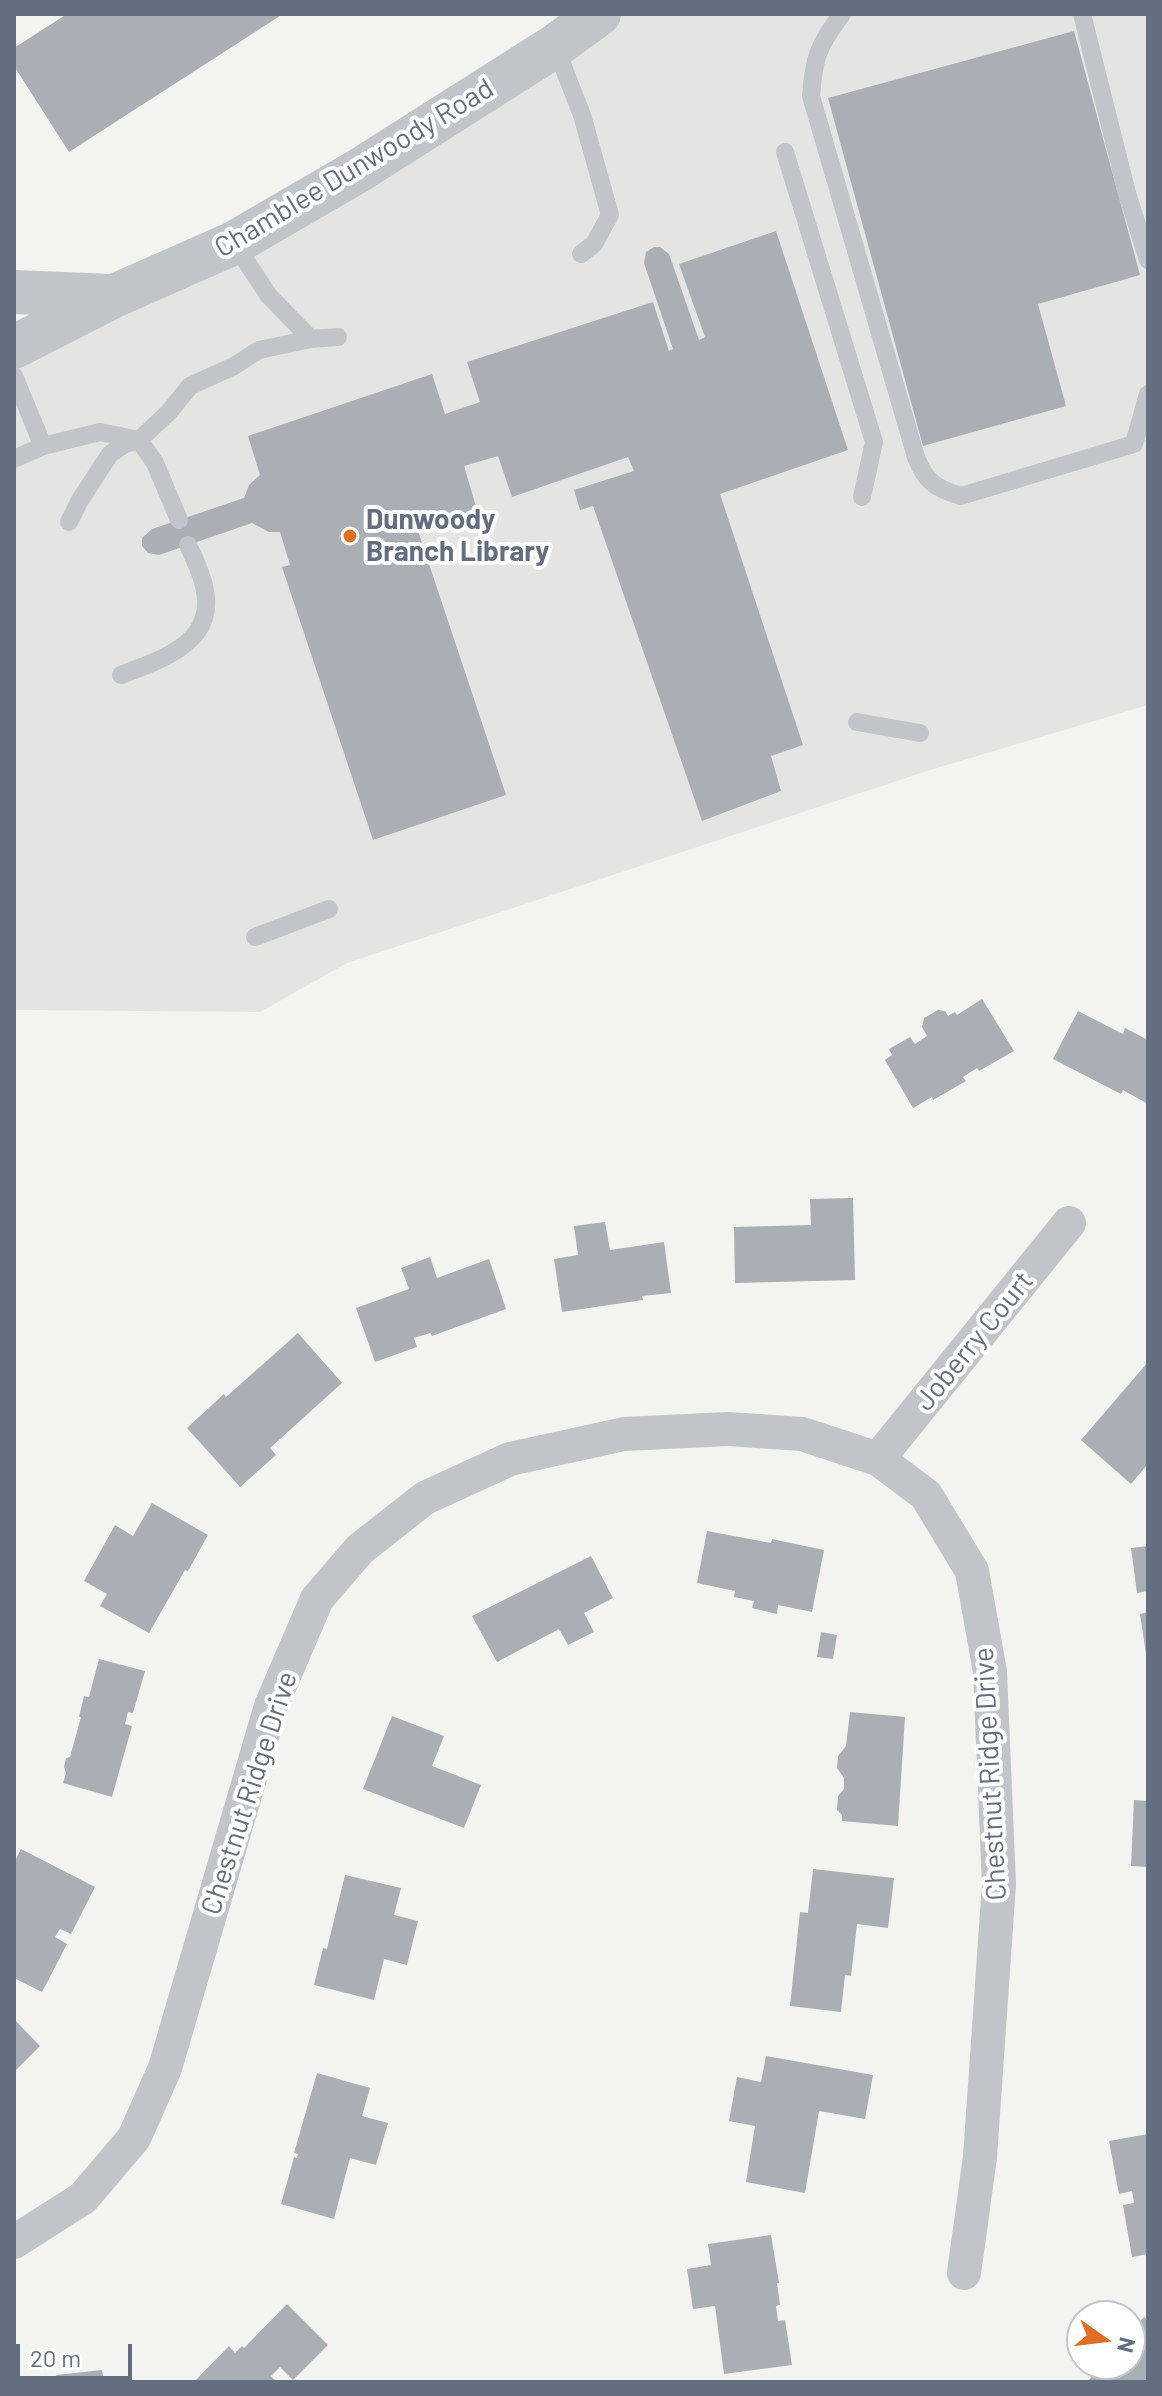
<!DOCTYPE html>
<html>
<head>
<meta charset="utf-8">
<style>
  body { margin:0 }
  #map { position:relative; width:1162px; height:2396px; overflow:hidden; background:#f3f4ef; font-family:Barlow,sans-serif }
  canvas { display:block }
  .frame { position:absolute; inset:0; border:16px solid #636e80; pointer-events:none }
  .north { position:absolute; left:1066px; top:2300px; width:80px; height:80px; box-sizing:border-box; background:#fff; border:2px solid #c1c5cc; border-radius:50%; rotate:104deg; font-size:22px; font-weight:700; line-height:32px; text-align:center; color:#636e80 }
  .north::after { content:''; display:block; margin:auto; width:28px; height:36px; background:#df6f24; clip-path:polygon(50% 0,100% 100%,50% 72%,0 100%) }
  .scale { position:absolute; left:16px; top:2344px; width:116px; height:36px; box-sizing:border-box; border:4px solid #636e80; border-top:0; padding-left:10px; font-size:24px; line-height:28px; white-space:nowrap; color:#636e80; -webkit-text-stroke:6px #fff; paint-order:stroke }
</style>
</head>
<body>
<div id="map">
<canvas width="1162" height="2396"></canvas>
<div class="frame"></div>
<div class="north">N</div>
<div class="scale">20 m</div>
</div>
<script>
const c = document.querySelector('canvas').getContext('2d');
c.lineJoin = 'round';
function paint(path, color) { c.fillStyle = color; c.fill(path, 'evenodd'); }
function strokePath(path, color, width, dash) { c.strokeStyle = color; c.lineWidth = width; c.lineCap = dash ? 'butt' : 'round'; c.setLineDash(dash || []); c.stroke(path); }
function label(font, color, halo, rows, align = 'center') {
  c.font = font + ' Barlow,sans-serif'; c.lineWidth = 8; c.setLineDash([]); c.textBaseline = 'middle'; c.strokeStyle = halo; c.fillStyle = color; for (const [text, x, y, turn = 0] of rows) {
    c.save(); c.translate(x, y); c.rotate((+turn || 0) * Math.PI / 180); c.textAlign = isNaN(turn) ? turn : align; if (halo) c.strokeText(text, 0, 0); c.fillText(text, 0, 0); c.restore();
  }
}
paint(new Path2D(`
  M 582,14 L 1148,14 L 1148,705 L 930,770 L 347,963 L 260,1012 L 14,1010 L 14,322 L 144,272 Z`), '#e4e4e3');
paint(new Path2D(`
  M 67,14 L 283,14 L 69,152 L 14,66 L 14,48 Z
  M 1074,31 L 1140,275 L 1038,304 L 1066,406 L 923,446 L 828,98 Z
  M 776,231 L 848,450 L 720,494 L 803,745 L 771,756 L 781,791 L 702,821 L 593,506 L 580,510 L 574,490 L 634,471 L 628,457 L 512,497 L 498,456 L 464,466 L 477,510 L 417,528 L 506,795 L 373,840 L 282,567 L 290,565 L 280,532 L 269,532 L 252,523 L 159,555 L 148,553 L 142,546 L 142,538 L 152,529 L 244,498 L 249,485 L 260,475 L 248,436 L 432,374 L 445,414 L 480,402 L 467,362 L 653,302 L 669,351 L 673,349 L 644,263 L 646,252 L 654,247 L 660,247 L 669,254 L 699,340 L 705,337 L 679,264 Z
  M 982,999 L 1014,1051 L 979,1071 L 977,1068 L 963,1077 L 966,1081 L 933,1100 L 932,1097 L 913,1108 L 885,1060 L 892,1055 L 889,1049 L 910,1037 L 915,1044 L 927,1036 L 922,1027 L 924,1018 L 938,1010 L 945,1011 L 948,1016 L 955,1012 L 957,1015 Z
  M 1078,1011 L 1123,1034 L 1125,1028 L 1148,1040 L 1148,1104 L 1123,1090 L 1121,1094 L 1053,1059 Z
  M 853,1198 L 855,1280 L 735,1283 L 734,1227 L 811,1225 L 810,1199 Z
  M 605,1222 L 610,1250 L 664,1242 L 671,1293 L 642,1296 L 643,1300 L 562,1312 L 554,1259 L 578,1255 L 574,1226 Z
  M 430,1257 L 437,1278 L 489,1259 L 506,1309 L 432,1336 L 430,1333 L 414,1338 L 417,1347 L 375,1362 L 356,1308 L 409,1289 L 401,1268 Z
  M 298,1333 L 342,1383 L 270,1448 L 276,1455 L 240,1487 L 187,1428 L 224,1394 L 226,1397 Z
  M 1148,1362 L 1148,1464 L 1131,1484 L 1081,1440 Z
  M 152,1503 L 208,1535 L 188,1571 L 185,1570 L 149,1633 L 100,1606 L 107,1594 L 84,1581 L 115,1525 L 133,1536 Z
  M 707,1531 L 771,1543 L 772,1539 L 824,1550 L 812,1612 L 778,1605 L 777,1614 L 752,1608 L 754,1601 L 734,1597 L 735,1591 L 697,1583 Z
  M 1148,1546 L 1148,1591 L 1137,1593 L 1131,1548 Z
  M 591,1556 L 613,1598 L 584,1613 L 594,1632 L 568,1645 L 559,1629 L 497,1662 L 472,1616 Z
  M 1148,1612 L 1148,1654 L 1146,1654 L 1140,1614 Z
  M 821,1632 L 837,1635 L 833,1659 L 817,1657 Z
  M 99,1659 L 145,1671 L 133,1713 L 128,1712 L 125,1724 L 132,1726 L 112,1797 L 63,1783 L 66,1773 L 64,1767 L 66,1758 L 70,1757 L 81,1717 L 79,1717 L 84,1696 L 89,1697 Z
  M 850,1712 L 905,1717 L 898,1826 L 842,1821 L 842,1815 L 837,1810 L 838,1796 L 844,1789 L 844,1778 L 837,1768 L 838,1756 L 846,1746 Z
  M 392,1716 L 444,1736 L 432,1766 L 481,1785 L 464,1828 L 363,1789 Z
  M 1134,1800 L 1148,1801 L 1148,1867 L 1131,1866 Z
  M 21,1849 L 95,1887 L 71,1934 L 60,1929 L 55,1937 L 67,1944 L 42,1992 L 14,1978 L 14,1863 Z
  M 813,1869 L 894,1878 L 888,1928 L 857,1924 L 851,1976 L 845,1975 L 841,2012 L 790,2006 L 800,1912 L 808,1913 Z
  M 345,1875 L 401,1888 L 394,1915 L 418,1921 L 407,1965 L 384,1959 L 374,2000 L 314,1985 L 323,1948 L 327,1949 Z
  M 14,2019 L 40,2046 L 14,2072 Z
  M 766,2056 L 873,2075 L 865,2119 L 819,2111 L 805,2193 L 746,2182 L 755,2126 L 729,2121 L 737,2077 L 761,2082 Z
  M 317,2073 L 370,2088 L 362,2116 L 388,2123 L 376,2165 L 350,2158 L 334,2219 L 281,2204 L 294,2157 L 297,2158 L 298,2154 L 294,2153 Z
  M 1148,2134 L 1148,2254 L 1132,2257 L 1123,2205 L 1134,2203 L 1132,2191 L 1119,2194 L 1109,2141 Z
  M 771,2235 L 779,2283 L 777,2283 L 780,2305 L 776,2306 L 778,2321 L 785,2320 L 792,2365 L 724,2374 L 715,2306 L 693,2309 L 687,2269 L 711,2265 L 708,2244 Z
  M 287,2304 L 328,2345 L 293,2380 L 280,2367 L 271,2376 L 277,2382 L 194,2382 L 229,2346 L 235,2353 L 242,2346 L 244,2348 Z
  M 1144,2317 L 1148,2321 L 1148,2382 L 1087,2382 L 1103,2364 L 1130,2364 L 1130,2333 Z
  M 102,2370 L 104,2382 L 15,2382 L 15,2380 L 49,2376 L 49,2380 L 57,2378 L 56,2375 Z`), '#a9afb5');
strokePath(new Path2D(`
  M 842,14 C 818,46 814,57 811,96 L 916,457 C 925,481 936,489 961,496 L 1134,444 L 1148,394
  M 1082,14 L 1127,193 L 1148,260
  M 555,46 L 582,115 L 610,215 L 594,244 L 581,254
  M 785,152 L 874,442 L 862,497
  M 234,243 L 269,296 L 311,339 L 338,337
  M 14,376 L 43,446 L 14,459
  M 43,446 L 100,432 L 139,440 L 155,463 L 179,520
  M 69,522 L 80,500 L 110,454 L 125,444 L 139,440 L 169,412 L 190,386 L 234,366 L 259,350 L 311,339
  M 121,675 C 163,659 218,642 204,586 C 201,572 194,558 188,545
  M 857,722 L 920,733
  M 255,937 L 329,909`), '#c1c4c8', 18);
strokePath(new Path2D(`
  M 878,1459 L 1069,1223
  M 14,2242 L 83,2198 L 134,2138 L 165,2068 L 271,1706 L 317,1599 L 360,1549 L 425,1498 L 510,1459 L 624,1434 L 728,1429 L 802,1434 L 878,1459 L 926,1495 L 972,1571 L 990,1672 L 999,1884 L 980,2157 L 964,2273`), '#c1c4c8', 34);
strokePath(new Path2D(`
  M 14,292 L 111,296
  M 14,347 L 114,296 L 234,243 L 358,171 L 555,46 L 599,14`), '#c1c4c8', 44);
for (const [x, y, r, color] of [
  [350,536,8,"#df6f24"]
]) { const dot = new Path2D(); dot.arc(x, y, r, 0, 2 * Math.PI); c.fillStyle = color; c.fill(dot); strokePath(dot, '#fff', 3); }
label('28px', '#636e80', '#fff', [
  ["Chamblee Dunwoody Road",354,168,-31],
  ["Joberry Court",974,1341,-51],
  ["Chestnut Ridge Drive",990,1774,-93],
  ["Chestnut Ridge Drive",249,1793,-72]
]);
label('bold 28px', '#636e80', '#fff', [
  ["Dunwoody",366,520],
  ["Branch Library",366,552]
], 'left');
</script>
</body>
</html>
